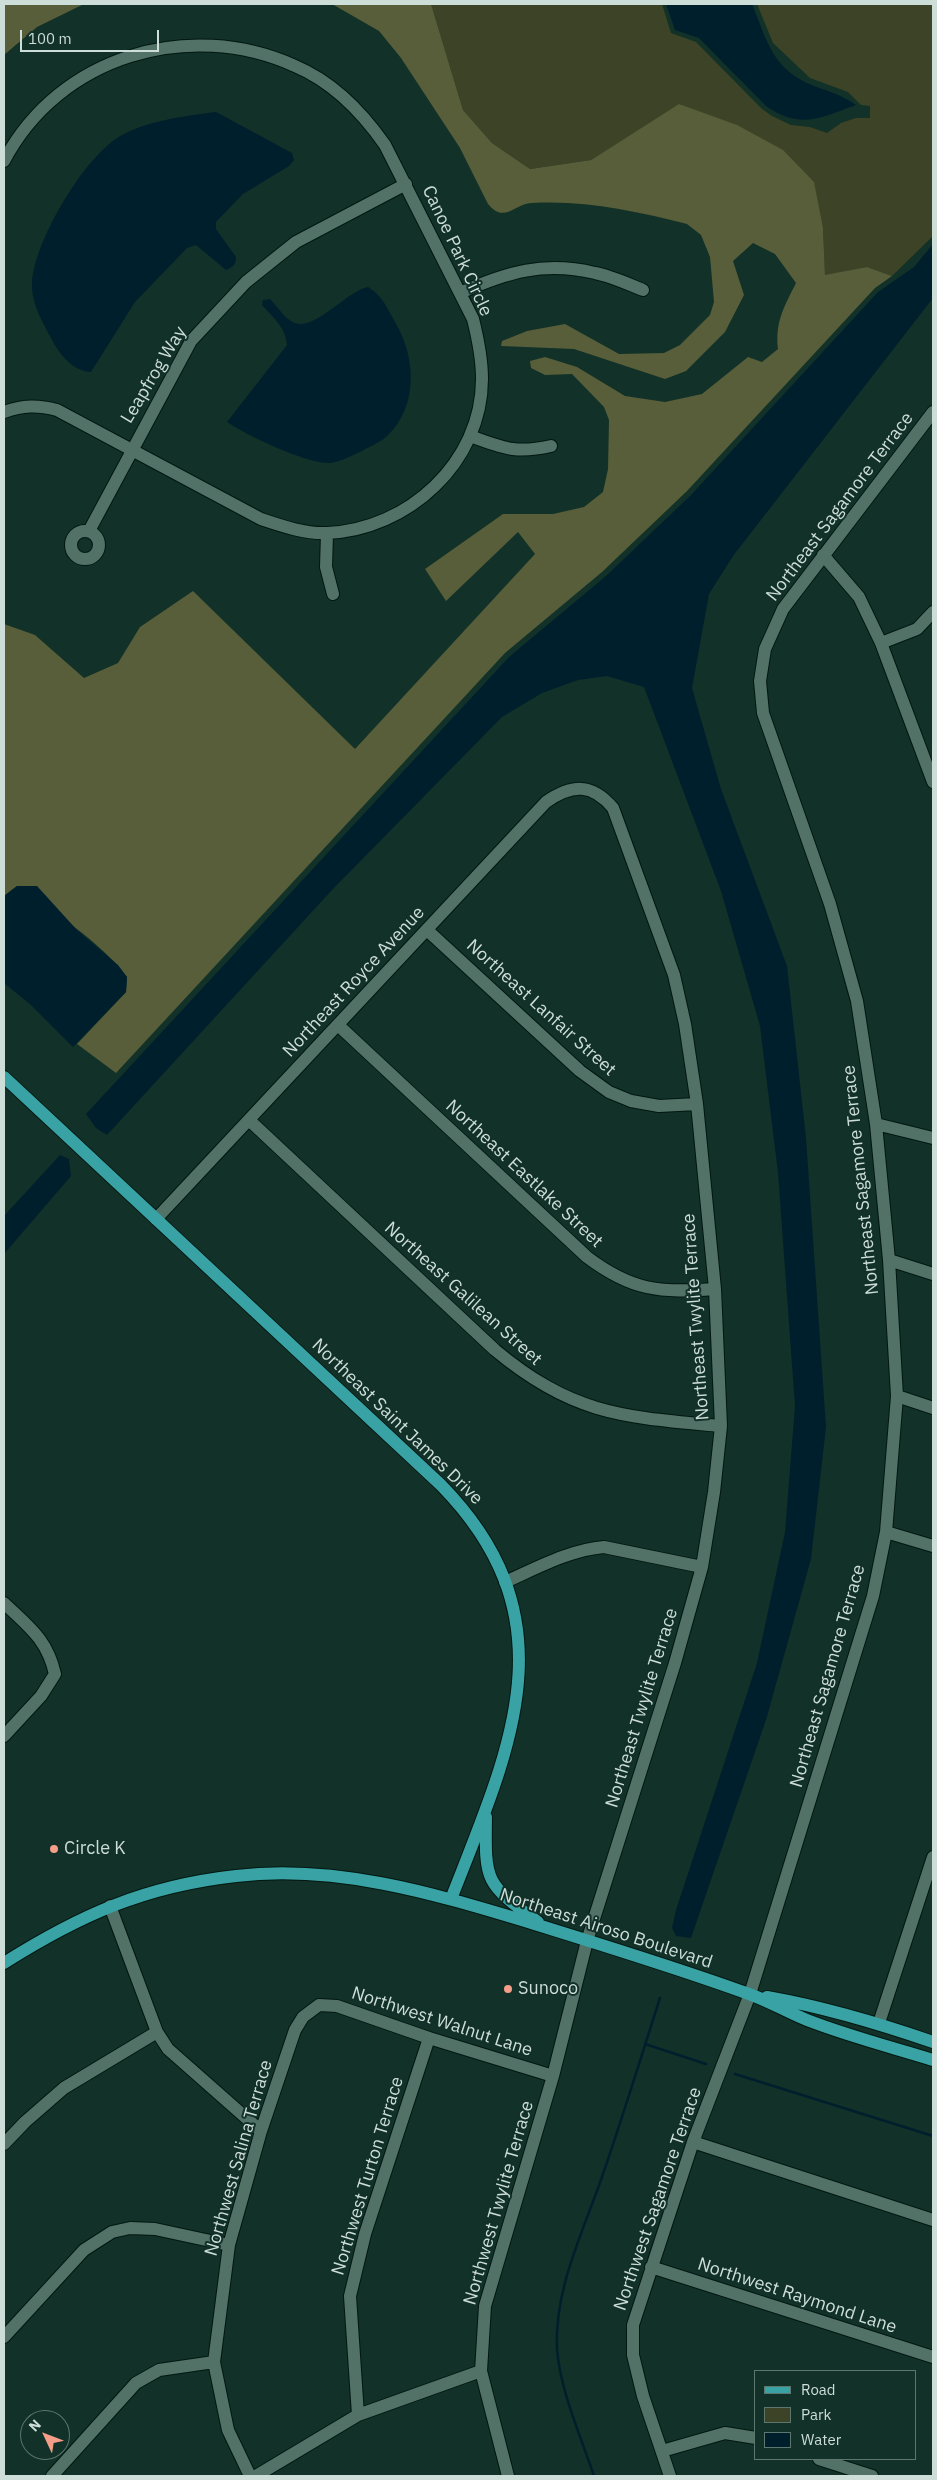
<!DOCTYPE html>
<html>
<head>
<meta charset="utf-8">
<style>
  body { margin:0 }
  #map { position:relative; width:937px; height:2480px; overflow:hidden; background:#123128; font-family:"IBM Plex Sans",sans-serif }
  canvas { display:block }
  .frame { position:absolute; inset:0; border:5px solid #cdddd8; pointer-events:none }
  .legend { position:absolute; left:754px; top:2370px; width:162px; height:90px; box-sizing:border-box; background:#123128; border:1px solid #5d766e; margin:0; padding:6px 9px; list-style:none; font-size:15px; color:#cdddd8 }
  .legend li { display:flex; align-items:center; gap:10px; height:25px }
  .legend b { width:25px; border:1px solid #5d766e }
  .north { position:absolute; left:20px; top:2410px; width:50px; height:50px; box-sizing:border-box; background:#123128; border:1px solid #5d766e; border-radius:50%; rotate:313deg; font-size:14px; font-weight:700; line-height:20px; text-align:center; color:#cdddd8 }
  .north::after { content:''; display:block; margin:auto; width:18px; height:22px; background:#f49e8a; clip-path:polygon(50% 0,100% 100%,50% 72%,0 100%) }
  .scale { position:absolute; left:20px; top:30px; width:139px; height:22px; box-sizing:border-box; border:2px solid #cdddd8; border-top:0; padding-left:6px; font-size:15px; line-height:18px; white-space:nowrap; color:#cdddd8; -webkit-text-stroke:4px #123128; paint-order:stroke }
</style>
</head>
<body>
<div id="map">
<canvas width="937" height="2480"></canvas>
<div class="frame"></div>
<ul class="legend">
<li><b style="height:6px;background:#38a2a4"></b>Road</li>
<li><b style="height:14px;background:#3d4326"></b>Park</li>
<li><b style="height:14px;background:#001f2d"></b>Water</li>
</ul>
<div class="north">N</div>
<div class="scale">100 m</div>
</div>
<script>
const c = document.querySelector('canvas').getContext('2d');
c.lineJoin = 'round';
function paint(path, color) { c.fillStyle = color; c.fill(path, 'evenodd'); }
function strokePath(path, color, width, dash) { c.strokeStyle = color; c.lineWidth = width; c.lineCap = dash ? 'butt' : 'round'; c.setLineDash(dash || []); c.stroke(path); }
function label(font, color, halo, rows, align = 'center') {
  c.font = font + ' "IBM Plex Sans",sans-serif'; c.lineWidth = 4; c.setLineDash([]); c.textBaseline = 'middle'; c.strokeStyle = halo; c.fillStyle = color; for (const [text, x, y, turn = 0] of rows) {
    c.save(); c.translate(x, y); c.rotate((+turn || 0) * Math.PI / 180); c.textAlign = isNaN(turn) ? turn : align; if (halo) c.strokeText(text, 0, 0); c.fillText(text, 0, 0); c.restore();
  }
}
paint(new Path2D(`
  M 431,4 L 662,4 L 671,33 L 696,42 L 762,109 L 772,116 L 791,125 L 810,127 L 827,133 L 841,123 L 856,118 L 870,118 L 870,106 L 861,105 L 848,92 L 810,78 L 773,43 L 757,4 L 933,4 L 933,236 L 892,276 L 867,267 L 825,276 L 823,228 L 680,104 L 591,160 L 530,169 L 492,143 L 463,110 Z`), '#3d4326');
paint(new Path2D(`
  M 4,4 L 84,4 L 37,27 L 4,55 Z
  M 332,4 L 431,4 L 463,110 L 492,143 L 530,169 L 591,160 L 679,104 L 737,125 L 783,150 L 814,182 L 823,228 L 825,275 L 867,267 L 892,276 L 875,288 L 687,491 L 602,572 L 505,653 L 116,1073 L 77,1044 L 126,992 L 127,977 C 99,940 54,913 17,886 L 4,896 L 4,624 L 35,635 L 84,678 L 118,663 L 140,627 L 193,591 L 355,749 L 535,554 L 518,532 L 446,601 L 425,569 L 503,514 L 553,514 L 584,507 L 603,492 L 608,469 L 609,420 L 604,407 L 572,374 L 545,375 L 531,368 L 530,361 L 545,357 L 577,367 L 625,396 L 665,402 L 702,394 L 748,357 L 762,362 L 778,349 C 775,322 784,307 796,283 L 775,254 L 753,243 L 733,261 L 744,295 L 725,332 L 686,371 L 665,379 L 574,349 L 501,346 L 502,341 L 527,331 L 565,324 L 619,354 L 664,353 L 680,345 L 710,315 L 714,302 L 710,257 L 701,235 L 687,224 C 636,211 585,200 532,203 C 513,204 505,224 488,204 L 460,148 L 401,58 L 379,31 Z`), '#575e39');
paint(new Path2D(`
  M 666,4 L 752,4 C 768,43 772,69 814,86 C 830,92 842,95 856,105 C 820,118 801,130 766,106 L 699,38 L 675,30 Z
  M 216,112 L 292,153 L 294,160 L 289,166 L 243,194 L 216,222 L 216,229 L 236,257 C 236,265 233,267 226,270 L 196,245 L 187,248 L 135,302 L 91,372 C 73,371 60,355 52,340 C 43,323 31,303 32,283 C 34,242 82,161 117,138 C 144,121 184,116 216,112 Z
  M 933,244 L 933,298 L 733,556 L 709,594 L 692,688 L 721,789 L 787,966 L 806,1138 L 826,1427 L 811,1559 L 766,1720 L 691,1938 L 676,1936 L 672,1928 L 676,1910 L 757,1663 L 785,1532 L 795,1406 L 778,1173 L 760,1026 L 721,891 L 644,687 L 607,676 L 578,680 L 542,693 L 502,717 L 332,890 L 107,1135 L 96,1128 L 86,1114 L 509,657 L 606,576 L 691,495 L 878,292 L 914,267 Z
  M 368,287 C 382,295 387,308 395,322 C 416,357 419,407 386,437 C 379,443 368,447 360,452 C 350,456 339,463 328,463 C 305,463 246,435 227,422 L 287,345 C 286,328 273,317 262,305 L 263,300 L 270,299 C 277,306 283,316 291,321 C 311,336 346,291 368,287 Z
  M 17,886 L 37,886 L 77,930 L 118,965 L 127,977 L 126,992 L 73,1047 L 31,1005 L 4,983 L 4,896 Z
  M 60,1155 L 69,1159 L 71,1176 L 4,1254 L 4,1216 Z`), '#001f2d');
strokePath(new Path2D(`
  M 645,2044 L 706,2064
  M 735,2074 L 933,2136
  M 594,2476 C 581,2437 560,2390 557,2349 C 554,2288 584,2230 603,2174 C 623,2116 641,2057 660,1998`), '#001f2d', 2.5);
const minor = new Path2D(`
  M 4,161 C 59,56 189,18 295,66 C 333,82 362,112 385,145 L 473,319 C 478,339 482,359 482,379 C 482,462 408,530 327,533 C 305,534 282,526 261,519 L 57,410 C 38,405 23,405 4,412
  M 460,293 C 507,272 544,261 595,273 C 611,276 628,284 643,290
  M 470,436 C 504,448 515,454 551,446
  M71 545a14 14 0 1 1 28 0a14 14 0 1 1-28 0Z
  M 89,531 L 191,341 L 246,282 L 296,242 L 406,184
  M 327,533 L 326,567 L 333,594
  M 823,555 L 859,597 L 881,643 L 933,782
  M 881,643 L 917,629 L 933,612
  M 427,930 L 580,1071 L 609,1092 L 631,1101 L 659,1106 L 697,1104
  M 338,1025 L 587,1257 C 632,1291 660,1293 715,1289
  M 249,1120 L 495,1350 C 573,1415 623,1417 721,1426
  M 876,1124 L 933,1138
  M 156,1219 L 546,802 C 572,784 592,783 613,808 L 674,975 L 685,1024 L 697,1104 L 715,1289 L 721,1426 L 714,1492 L 702,1567 L 675,1663 L 587,1941 L 553,2076 L 485,2306 L 481,2371 L 508,2476
  M 889,1260 L 933,1274
  M 897,1396 L 933,1408
  M 886,1532 L 933,1546
  M 505,1582 C 537,1568 569,1550 604,1547 L 702,1567
  M 4,1603 C 29,1627 47,1639 55,1674 L 41,1696 L 4,1736
  M 110,1906 L 157,2032 L 168,2049 L 261,2131
  M 879,2023 L 933,1857
  M 693,2142 L 933,2220
  M 4,2144 L 25,2122 L 64,2088 L 157,2032
  M 651,2267 L 933,2357
  M 4,2337 L 84,2250 L 112,2232 L 130,2228 L 155,2229 L 229,2245
  M 358,2415 L 350,2296 L 365,2234 L 429,2038
  M 662,2451 L 725,2433 L 756,2438
  M 819,2459 L 872,2476
  M 52,2476 L 136,2383 L 159,2370 L 214,2362
  M 250,2476 L 228,2430 L 214,2362 L 229,2245 L 261,2131 L 295,2030 L 303,2017 L 319,2005 L 337,2006 L 429,2038 L 553,2076
  M 256,2476 L 358,2415 L 481,2371
  M 670,2476 L 643,2396 L 633,2355 L 633,2325 L 693,2142 L 750,1994 L 873,1596 L 886,1532 L 897,1396 L 889,1260 L 876,1124 L 857,1001 L 830,904 L 763,713 L 760,681 L 765,649 L 783,609 L 933,412`);
const major = new Path2D(`
  M 4,1077 L 441,1485 C 573,1620 510,1748 451,1899
  M 486,1817 C 485,1883 485,1883 538,1922
  M 4,1963 C 80,1915 145,1886 236,1876 C 334,1864 432,1893 525,1921 C 599,1944 675,1967 749,1994 C 769,2001 787,2012 807,2020 C 848,2036 891,2047 933,2060
  M 767,1997 C 824,2007 878,2023 933,2042`);
strokePath(minor, '#001811', 14);
strokePath(major, '#001811', 14);
strokePath(minor, '#527167', 12);
strokePath(major, '#38a2a4', 12);
for (const [x, y, r, color] of [
  [54,1849,5,"#f49e8a"],
  [508,1989,5,"#f49e8a"]
]) { const dot = new Path2D(); dot.arc(x, y, r, 0, 2 * Math.PI); c.fillStyle = color; c.fill(dot); strokePath(dot, '#123128', 2); }
label('18px', '#cdddd8', '#123128', [
  ["Canoe Park Circle",457,251,65],
  ["Leapfrog Way",154,375,-59],
  ["Northeast Sagamore Terrace",840,507,-53],
  ["Northeast Royce Avenue",354,982,-47],
  ["Northeast Lanfair Street",541,1008,42],
  ["Northeast Eastlake Street",524,1174,43],
  ["Northeast Sagamore Terrace",861,1180,-96],
  ["Northeast Galilean Street",463,1294,42],
  ["Northeast Twylite Terrace",696,1317,-94],
  ["Northeast Saint James Drive",397,1422,44],
  ["Northeast Sagamore Terrace",828,1676,-74],
  ["Northeast Twylite Terrace",642,1708,-73],
  ["Northeast Airoso Boulevard",606,1929,18],
  ["Northwest Walnut Lane",442,2022,18],
  ["Northwest Salina Terrace",239,2158,-74],
  ["Northwest Turton Terrace",368,2176,-73],
  ["Northwest Sagamore Terrace",658,2199,-71],
  ["Northwest Twylite Terrace",499,2203,-74],
  ["Northwest Raymond Lane",797,2296,18]
]);
label('18px', '#cdddd8', '#123128', [
  ["Circle K",64,1849],
  ["Sunoco",518,1989]
], 'left');
</script>
</body>
</html>
